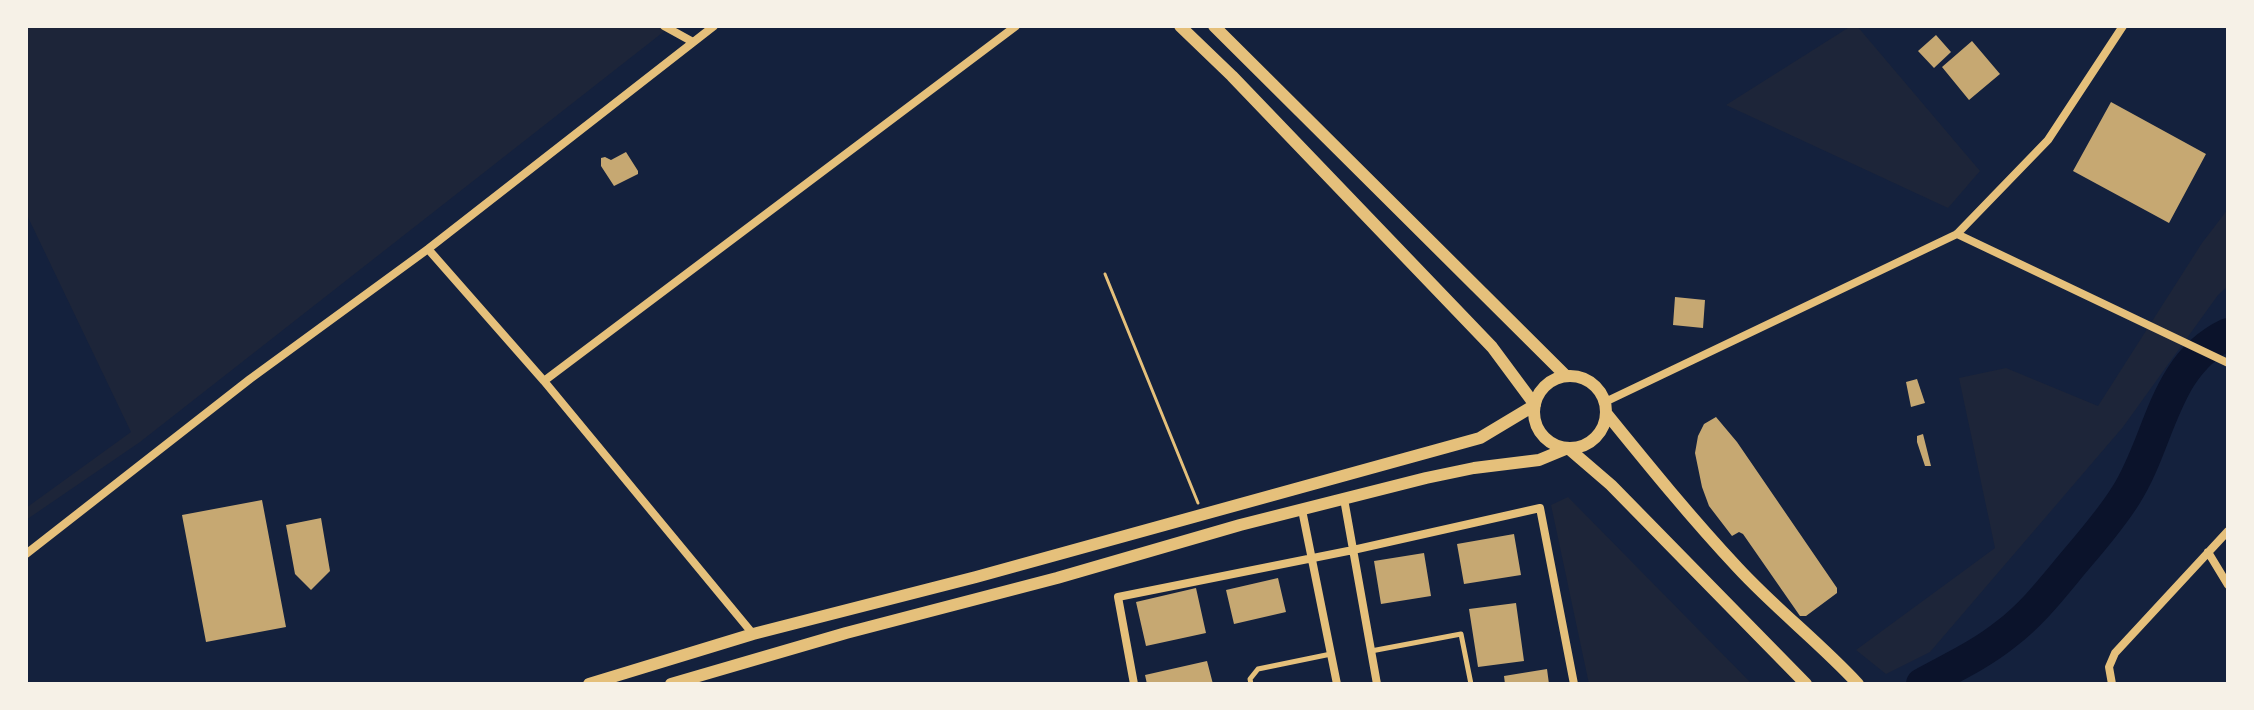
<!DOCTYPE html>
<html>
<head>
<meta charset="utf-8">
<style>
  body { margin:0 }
  #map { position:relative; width:2254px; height:710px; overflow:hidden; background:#14213d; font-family:Ubuntu,sans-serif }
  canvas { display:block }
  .frame { position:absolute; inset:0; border:28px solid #f6f1e7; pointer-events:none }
</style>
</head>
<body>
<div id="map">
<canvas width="2254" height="710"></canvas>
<div class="frame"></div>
</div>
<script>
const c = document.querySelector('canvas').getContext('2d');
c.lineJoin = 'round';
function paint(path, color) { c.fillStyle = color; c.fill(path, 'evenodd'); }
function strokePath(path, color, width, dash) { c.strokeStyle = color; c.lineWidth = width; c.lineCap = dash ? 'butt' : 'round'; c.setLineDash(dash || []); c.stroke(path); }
paint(new Path2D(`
  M 26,26 L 671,26 L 140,442 L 26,520 L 26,508 L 131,432 L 26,213 Z
  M 1851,26 L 1857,26 L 1980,171 L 1948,208 L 1726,105 Z
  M 2228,209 L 2228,286 L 2218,295 L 2123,427 L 1930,652 L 1886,674 L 1856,650 L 1995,548 L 1959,378 L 2006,368 L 2098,406 L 2202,243 Z
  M 1568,497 L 1752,684 L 1589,684 L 1551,505 Z`), '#1d2539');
strokePath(new Path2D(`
  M 1922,684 C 1951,668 1980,655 2006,634 C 2031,615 2050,591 2069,568 C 2089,544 2110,521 2126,495 C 2161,440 2163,365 2228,334`), '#0b132b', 32);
paint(new Path2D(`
  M 1936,35 L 1951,52 L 1934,68 L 1918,51 Z
  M 1972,41 L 2000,74 L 1969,100 L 1942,67 Z
  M 2111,102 L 2206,154 L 2169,223 L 2073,171 Z
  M 626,152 L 638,171 L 638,174 L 614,186 L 601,166 L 601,158 L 605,157 L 611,160 Z
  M 1675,297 L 1705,300 L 1703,328 L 1673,325 Z
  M 1917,379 L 1925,403 L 1911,407 L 1906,382 Z
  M 1716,417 L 1737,442 L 1837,588 L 1837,593 L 1806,616 L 1800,616 L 1743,534 L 1739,532 L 1732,536 L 1709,506 L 1702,487 L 1695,453 L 1698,436 L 1704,424 Z
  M 1923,434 L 1931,466 L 1925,466 L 1917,442 L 1917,436 Z
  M 262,500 L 286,627 L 206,642 L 182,515 Z
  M 321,518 L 330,571 L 311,590 L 295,574 L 286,525 Z
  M 1514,534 L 1521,575 L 1464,584 L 1457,544 Z
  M 1424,553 L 1431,596 L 1381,604 L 1374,561 Z
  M 1278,578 L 1286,612 L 1234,624 L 1226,590 Z
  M 1196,588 L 1206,633 L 1146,646 L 1136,602 Z
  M 1516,603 L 1524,661 L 1478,667 L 1469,609 Z
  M 1207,661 L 1213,684 L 1147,684 L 1145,675 Z
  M 1547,669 L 1549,684 L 1505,684 L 1504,676 Z`), '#c6a872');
strokePath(new Path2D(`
  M 1105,274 L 1198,503`), '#e5c07b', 3);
strokePath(new Path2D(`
  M 1371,651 L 1461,634 L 1471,684
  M 1251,684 L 1250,679 L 1258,669 L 1331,654`), '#e5c07b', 5);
strokePath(new Path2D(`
  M 664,26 L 693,42
  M 1957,234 L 2228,363
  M 428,249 L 544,381 L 753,634
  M 544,381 L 1016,26
  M 1605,402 L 1957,234 L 2048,140 L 2123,26
  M 1344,499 L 1377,684
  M 1302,510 L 1337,684
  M 2208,552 L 2228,585
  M 26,554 L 250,379 L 428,249 L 714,26
  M 1134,684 L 1118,597 L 1353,550 L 1540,508 L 1574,684
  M 2112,684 L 2109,667 L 2115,653 L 2228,531`), '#e5c07b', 8);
strokePath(new Path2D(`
  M 1180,26 L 1232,76 L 1492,347 L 1535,405
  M 1214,26 L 1566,376
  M1534 412a36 36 0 1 1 72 0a36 36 0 1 1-72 0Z
  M 1606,413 C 1649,466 1692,519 1738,568 C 1776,609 1820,643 1858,684
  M 1568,448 L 1611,485 L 1806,684
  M 589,684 L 753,634 L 976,577 L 1480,438 L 1535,405
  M 671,684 L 846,633 L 1057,578 L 1240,525 L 1426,478 L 1474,468 L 1539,460 L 1568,448`), '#e5c07b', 12);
</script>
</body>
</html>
